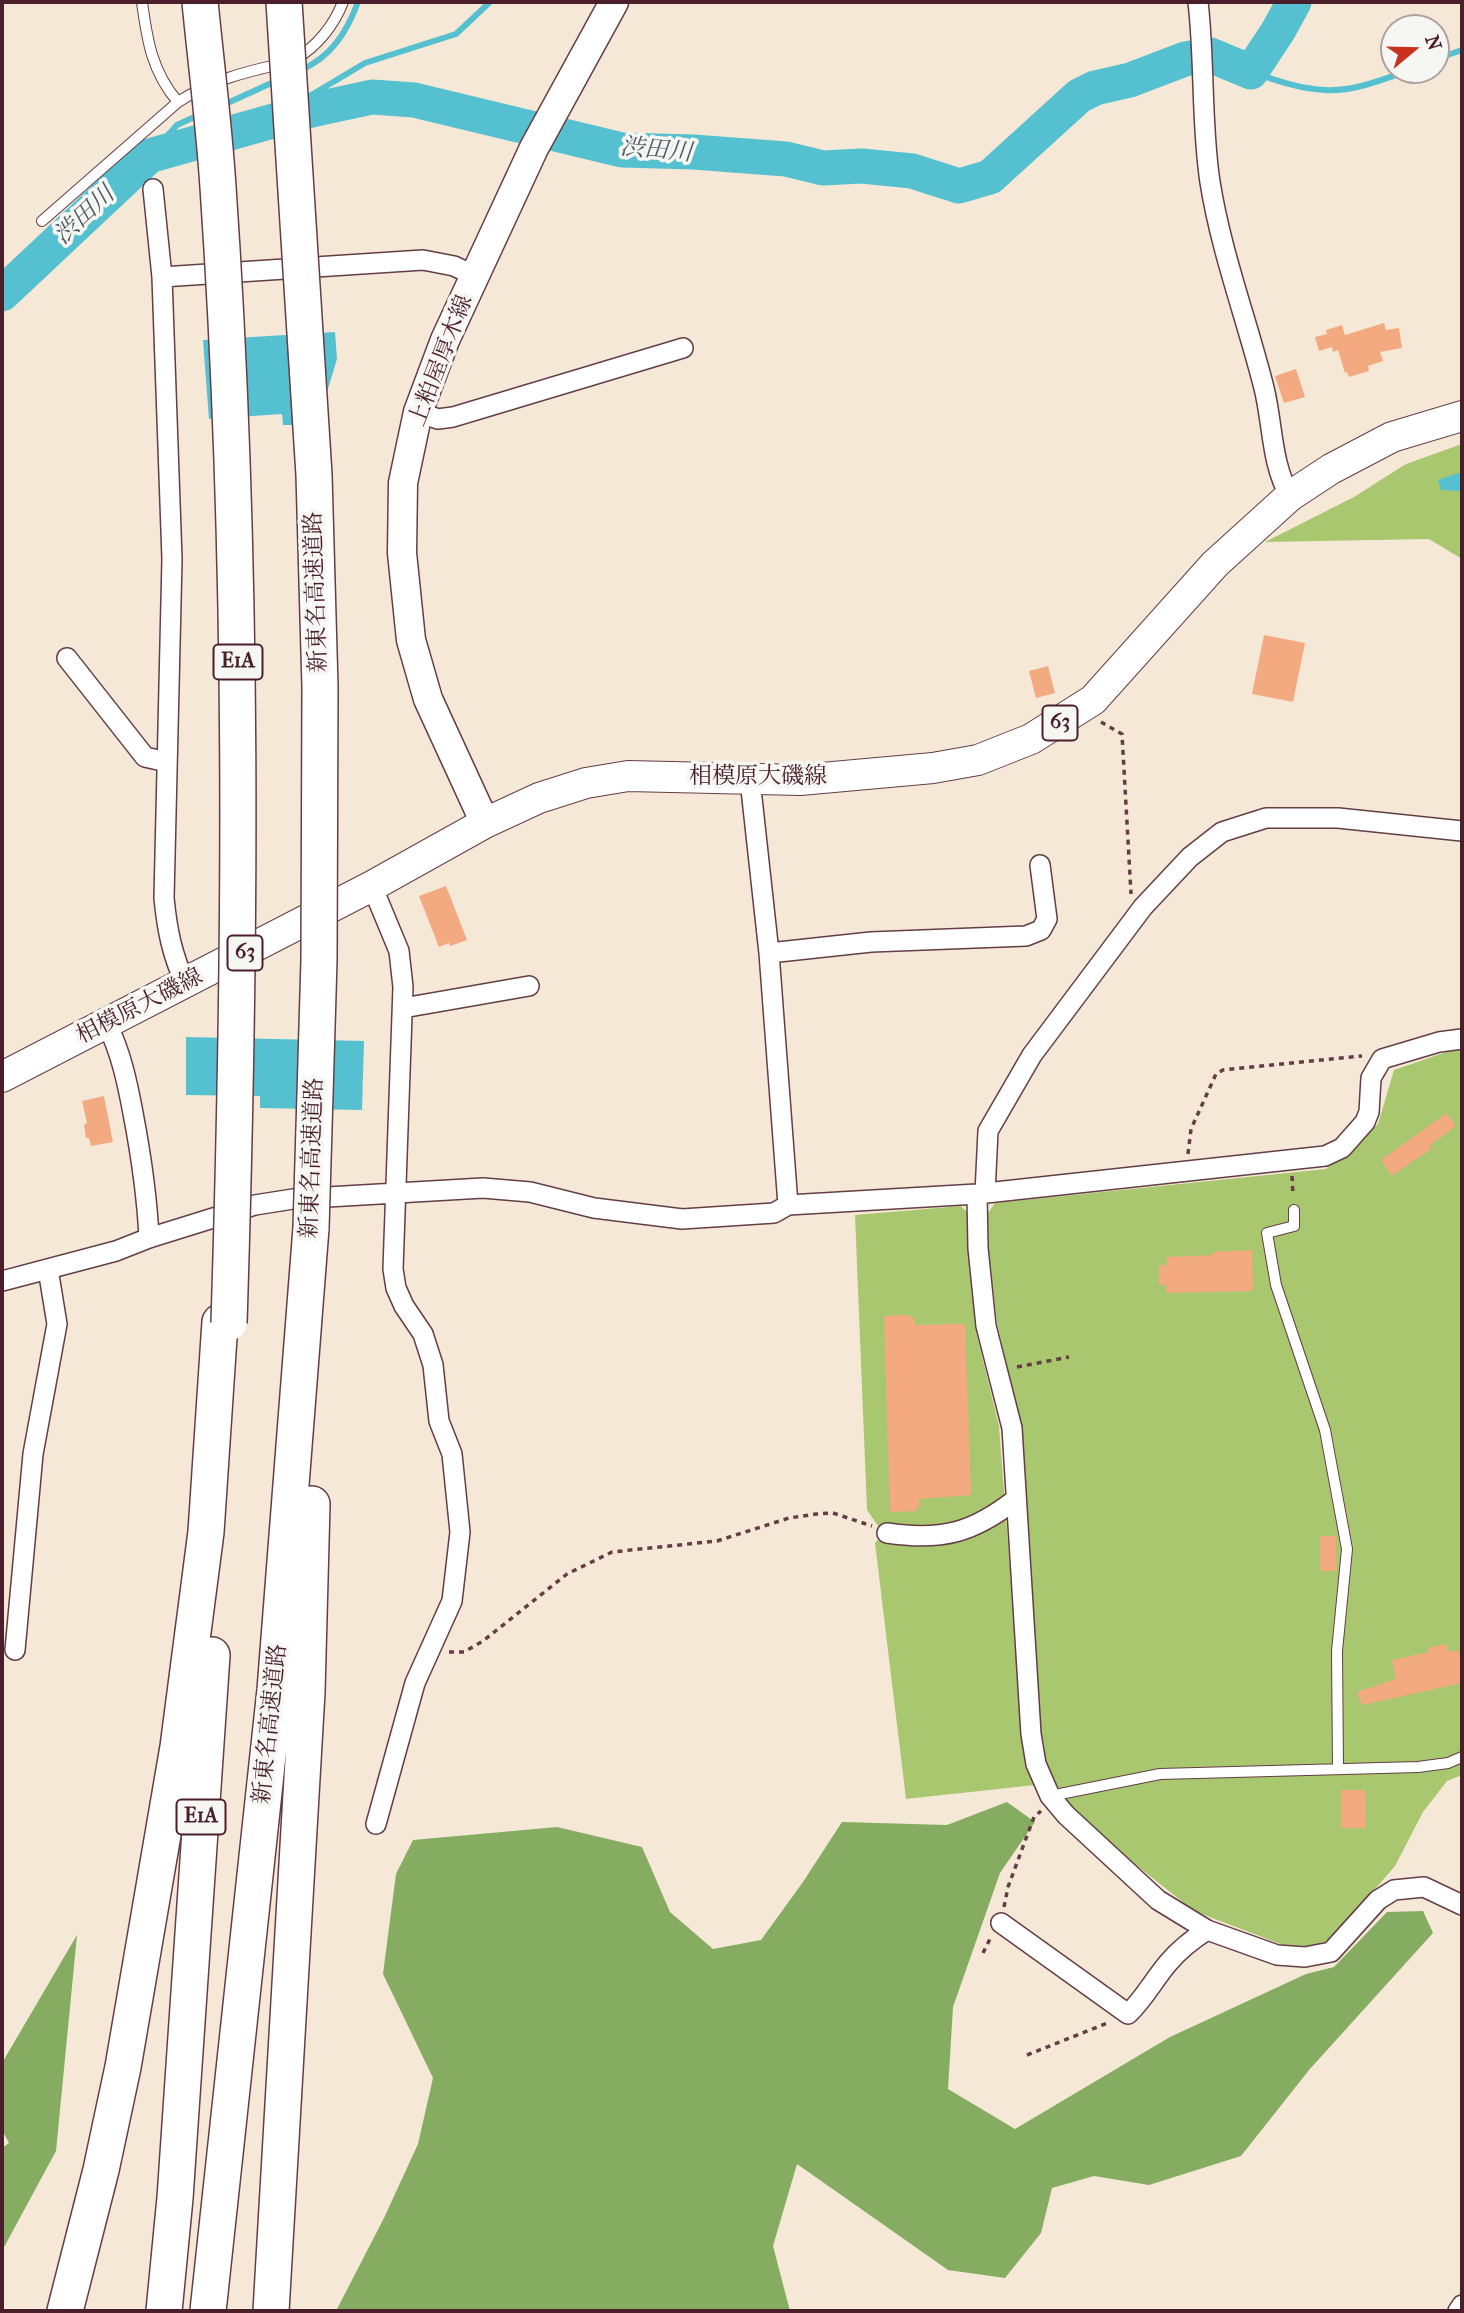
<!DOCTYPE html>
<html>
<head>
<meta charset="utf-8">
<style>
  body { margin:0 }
  #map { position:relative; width:1464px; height:2313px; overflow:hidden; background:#f5e8d7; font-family:"IM FELL French Canon",serif }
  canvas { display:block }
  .frame { position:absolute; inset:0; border:4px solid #4a1f2b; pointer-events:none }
  .north { position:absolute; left:1380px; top:14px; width:70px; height:70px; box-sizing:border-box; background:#f6f6f2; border:2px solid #b1a0a2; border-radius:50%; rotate:71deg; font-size:19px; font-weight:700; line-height:28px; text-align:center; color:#4a1f2b }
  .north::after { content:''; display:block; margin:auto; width:24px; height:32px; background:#c8321e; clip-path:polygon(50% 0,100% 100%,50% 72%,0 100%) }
</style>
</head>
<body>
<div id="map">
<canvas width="1464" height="2313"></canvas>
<div class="frame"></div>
<div class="north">N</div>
</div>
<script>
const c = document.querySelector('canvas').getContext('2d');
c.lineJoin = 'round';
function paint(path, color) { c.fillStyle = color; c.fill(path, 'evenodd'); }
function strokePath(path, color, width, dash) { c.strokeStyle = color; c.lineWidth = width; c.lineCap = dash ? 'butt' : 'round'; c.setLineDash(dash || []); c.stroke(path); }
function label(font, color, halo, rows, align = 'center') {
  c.font = font + ' "IM FELL French Canon","Noto Serif JP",serif'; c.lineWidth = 7; c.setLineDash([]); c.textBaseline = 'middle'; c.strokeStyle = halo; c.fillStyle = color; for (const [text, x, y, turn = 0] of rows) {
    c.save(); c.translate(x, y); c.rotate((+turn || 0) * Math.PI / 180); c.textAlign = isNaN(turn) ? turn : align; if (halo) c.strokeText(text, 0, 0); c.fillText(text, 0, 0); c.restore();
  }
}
paint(new Path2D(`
  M 1462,444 L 1462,559 L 1429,539 L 1265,542 L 1354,497 L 1406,464 Z
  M 1462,1050 L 1462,1775 L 1447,1781 L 1423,1812 L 1395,1866 L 1369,1896 L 1358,1913 L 1319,1947 L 1291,1948 L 1194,1911 L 1096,1833 L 1065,1799 L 1054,1780 L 1046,1762 L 1041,1731 L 1021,1423 L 997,1323 L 986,1233 L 988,1213 L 995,1203 L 1326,1169 L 1378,1124 L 1394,1070 L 1449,1051 Z
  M 961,1206 L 968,1213 L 968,1246 L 976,1332 L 999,1426 L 1023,1738 L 1035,1785 L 906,1799 L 875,1543 L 883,1533 L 867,1510 L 855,1215 Z`), '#a9c76f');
paint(new Path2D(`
  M 1007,1802 L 1035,1822 L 1000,1873 L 953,2007 L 948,2089 L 1015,2129 L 1170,2037 L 1306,1974 L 1334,1967 L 1387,1912 L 1423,1911 L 1433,1933 L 1309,2070 L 1241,2156 L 1149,2185 L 1094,2176 L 1052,2188 L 1041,2233 L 1005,2278 L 948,2270 L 797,2164 L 773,2246 L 790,2311 L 336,2311 L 384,2218 L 418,2144 L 433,2078 L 383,1974 L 396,1874 L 413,1840 L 557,1827 L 642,1847 L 670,1912 L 713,1949 L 761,1940 L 803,1882 L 842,1822 L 947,1825 Z
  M 77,1935 L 56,2151 L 2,2251 L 2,2148 L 9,2143 L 2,2130 L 2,2063 Z`), '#86ac62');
paint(new Path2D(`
  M 335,332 L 337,359 L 317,425 L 283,425 L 282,414 L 209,419 L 203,340 Z
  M 1462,472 L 1462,491 L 1441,490 L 1438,480 Z
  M 186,1037 L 364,1041 L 362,1110 L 260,1108 L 260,1096 L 186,1095 Z`), '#55c1d0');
strokePath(new Path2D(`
  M 1436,59 L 1462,50
  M 301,70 C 331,57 347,32 358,2
  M 1251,72 C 1275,80 1300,89 1325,90 C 1353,92 1384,79 1410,70
  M 303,100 L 365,63 L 456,34 L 490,2
  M 221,106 L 278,80
  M 149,156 L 177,125 L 201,114`), '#55c1d0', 6);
strokePath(new Path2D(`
  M 2,294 L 149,156 L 312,110 L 372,97 L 414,100 L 622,150 L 693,152 L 786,159 L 823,168 L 862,166 L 912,171 L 959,186 L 990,177 L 1079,96 L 1095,88 L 1130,80 L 1185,59 L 1210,55 L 1251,72 L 1278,31 L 1294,2`), '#55c1d0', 35);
paint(new Path2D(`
  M 1384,323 L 1386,330 L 1399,328 L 1402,348 L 1380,352 L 1383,361 L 1368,366 L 1369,371 L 1349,377 L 1347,372 L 1345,373 L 1338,350 L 1333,352 L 1332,347 L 1319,351 L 1315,337 L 1327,334 L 1326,330 L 1342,325 L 1345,335 Z
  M 1296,369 L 1305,397 L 1284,403 L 1275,376 Z
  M 1264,635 L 1305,643 L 1293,702 L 1252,694 Z
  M 1048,666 L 1055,693 L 1036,698 L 1029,671 Z
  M 446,886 L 467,940 L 450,946 L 449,943 L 439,947 L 419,896 Z
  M 104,1096 L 113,1142 L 91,1146 L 89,1138 L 86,1138 L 84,1125 L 87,1123 L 82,1101 Z
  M 1447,1113 L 1456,1126 L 1430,1145 L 1432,1148 L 1392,1176 L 1381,1160 Z
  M 1252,1250 L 1253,1291 L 1166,1293 L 1166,1285 L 1159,1285 L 1159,1265 L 1167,1265 L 1167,1257 L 1213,1255 L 1213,1252 Z
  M 910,1315 L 910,1318 L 914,1318 L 915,1325 L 965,1324 L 971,1495 L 919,1499 L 920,1507 L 917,1507 L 917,1511 L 890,1512 L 884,1316 Z
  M 1320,1536 L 1336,1536 L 1336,1571 L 1320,1571 Z
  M 1446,1644 L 1448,1652 L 1458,1650 L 1462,1667 L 1462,1683 L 1362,1705 L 1357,1692 L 1396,1679 L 1392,1660 L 1429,1652 L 1428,1648 Z
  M 1341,1790 L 1365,1790 L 1366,1828 L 1341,1828 Z`), '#f3aa80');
const lane = new Path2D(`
  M 142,2 C 147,40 152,72 178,102
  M 295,59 C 317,47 334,25 343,2
  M 42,221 L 178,102 C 210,81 244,72 281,64
  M 1294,1210 L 1294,1226 L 1267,1233 L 1276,1285 L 1325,1430 L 1347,1549 L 1337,1651 L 1338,1768
  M 1050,1796 L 1160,1774 L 1418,1767 L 1448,1763 L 1462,1757`);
const street = new Path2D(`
  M 1198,2 C 1205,62 1201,123 1210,182 C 1221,252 1247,320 1264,388 C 1273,424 1271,464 1290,496
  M 153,189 L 162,277 L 172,559 L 164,898 C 167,929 172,956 186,984
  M 162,277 L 423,260 L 454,266 L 475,276
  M 418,412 L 438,419 L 453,417 L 683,348
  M 67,658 L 145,757 L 167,762
  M 750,780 L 769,953 L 788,1205 L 977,1194 L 978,1248 L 986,1326 L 1012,1428 L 1031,1734 L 1036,1764 L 1050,1796 L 1066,1815 L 1158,1900 L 1207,1930 L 1277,1955 L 1305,1957 L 1331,1952 L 1378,1900 L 1394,1890 L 1424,1887 L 1462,1905
  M 372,886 L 399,951 L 403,987 L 393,1269 L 396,1288 L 404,1306 L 423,1334 L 433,1365 L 439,1421 L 452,1454 L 460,1532 L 452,1601 L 415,1683 L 376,1824
  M 769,953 L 871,942 L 1026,936 L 1041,930 L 1047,919 L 1040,865
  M 403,1008 L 529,986
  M 107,1024 C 121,1053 127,1081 133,1113 C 141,1155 147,1195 149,1238
  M 985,1193 L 988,1131 L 1032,1055 L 1143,907 L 1190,857 L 1222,832 L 1266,818 L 1338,818 L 1462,831
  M 977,1194 L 1325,1156 L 1342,1148 L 1365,1122 L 1369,1112 L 1371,1078 L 1382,1059 L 1439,1042 L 1462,1039
  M 2,1281 L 116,1251 L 149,1238 L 255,1205 L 293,1199 L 483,1188 L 530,1192 L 594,1208 L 682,1219 L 774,1213 L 788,1205
  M 887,1533 C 942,1541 973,1533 1016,1499
  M 15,1650 L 33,1454 L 57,1324 L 48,1269
  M 1001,1923 L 1128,2014 C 1145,1998 1154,1979 1169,1962 C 1180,1949 1193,1939 1207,1930
  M 1458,2311 L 1462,2305`);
const secondary = new Path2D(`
  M 485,823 L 428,699 L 411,640 L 402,553 L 403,483 L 418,412 L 445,340 L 534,148 L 614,2`);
const primary = new Path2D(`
  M 2,1077 L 372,886 L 485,823 L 539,798 L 586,783 L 628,776 L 800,780 L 933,768 L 978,760 L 1031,739 L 1093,700 L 1215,564 L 1290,496 L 1331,469 L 1392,437 L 1462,416`);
const highway = new Path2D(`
  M 65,2311 L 101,2170 L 123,2067 L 178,1747 L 206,1532 L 220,1322
  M 164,2311 L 175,2198 L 212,1655
  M 208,2311 L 275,1690 L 311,1228
  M 271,2311 L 307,1692 L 312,1504`);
strokePath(lane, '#643d45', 12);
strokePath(street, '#643d45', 22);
strokePath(secondary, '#643d45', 31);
strokePath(primary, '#643d45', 32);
strokePath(highway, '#643d45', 38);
strokePath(new Path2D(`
  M 1101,722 L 1122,734 L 1131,894
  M 1188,1154 L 1191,1129 L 1216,1074 L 1223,1070 L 1362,1056
  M 1292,1176 L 1293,1196
  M 1017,1367 L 1069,1357
  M 449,1652 L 464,1652 L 483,1641 L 567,1574 L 612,1552 L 717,1541 L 789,1518 L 816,1514 L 833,1513 L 872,1526
  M 1004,1907 L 1008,1887 L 1034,1817 L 1041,1811
  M 983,1953 L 990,1939
  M 1027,2055 L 1110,2022`), '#643d45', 3.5, [5, 5]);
strokePath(lane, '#fff', 10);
strokePath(street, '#fff', 19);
strokePath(secondary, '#fff', 28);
strokePath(primary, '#fff', 30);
strokePath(highway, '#fff', 35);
const highwayBridge = new Path2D(`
  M 200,2 C 206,63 214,125 218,187 C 244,565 241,944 229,1323
  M 284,2 L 314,475 L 320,687 L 319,960 L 311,1228`);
strokePath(highwayBridge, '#643d45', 38, []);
strokePath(highwayBridge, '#fff', 35);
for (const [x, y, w] of [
  [238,662,49],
  [1060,723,35],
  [245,953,35],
  [201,1817,49]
]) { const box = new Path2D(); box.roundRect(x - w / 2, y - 17.5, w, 35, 5); c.fillStyle = '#f6f6f2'; c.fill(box); strokePath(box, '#4a1f2b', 2); }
label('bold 21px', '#4a1f2b', null, [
  ["E1A",238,662],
  ["63",1060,723],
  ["63",245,953],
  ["E1A",201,1817]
]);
label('23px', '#4a1f2b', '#f6f6f2', [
  ["上粕屋厚木線",442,361,-69],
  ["新東名高速道路",317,592,-92],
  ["相模原大磯線",758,777],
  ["相模原大磯線",140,1007,-27],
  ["新東名高速道路",313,1158,-88],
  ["新東名高速道路",271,1724,-84]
]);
label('italic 24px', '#4e5865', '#f6f6f2', [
  ["渋田川",656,151,5],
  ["渋田川",85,216,-43]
]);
</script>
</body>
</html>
